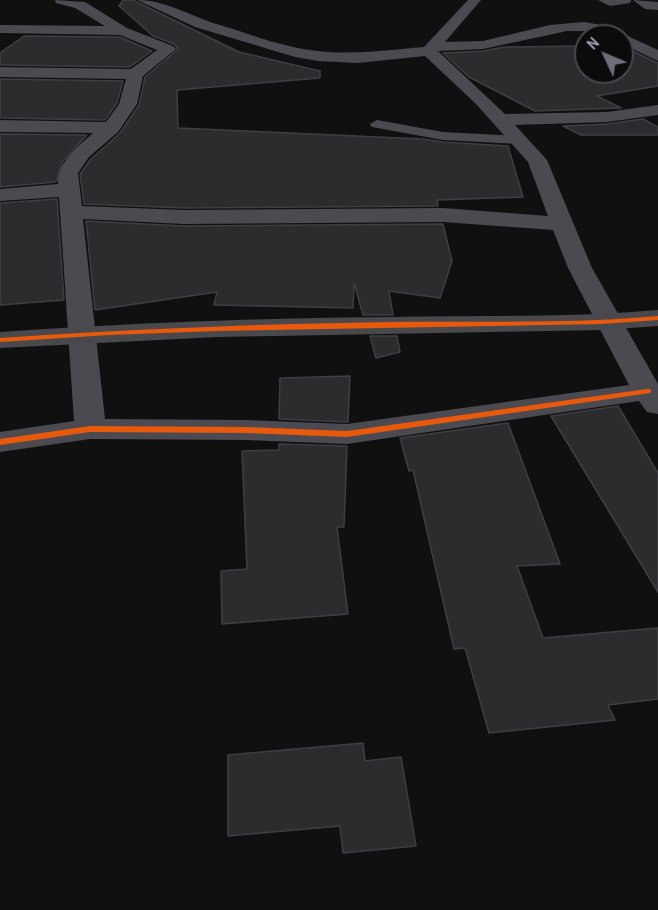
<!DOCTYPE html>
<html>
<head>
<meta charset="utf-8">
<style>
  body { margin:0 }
  #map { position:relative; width:658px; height:910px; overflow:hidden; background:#101010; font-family:"Archivo Narrow",sans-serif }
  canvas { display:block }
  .north { position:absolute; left:574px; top:24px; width:60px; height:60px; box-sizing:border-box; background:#0b0b0c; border:2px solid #46474f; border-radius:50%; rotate:314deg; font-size:16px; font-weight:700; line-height:24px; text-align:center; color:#9fa0b3 }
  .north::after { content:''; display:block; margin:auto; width:21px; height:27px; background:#6d6e7a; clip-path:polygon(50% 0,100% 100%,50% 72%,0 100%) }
</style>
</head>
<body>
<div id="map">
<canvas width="658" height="910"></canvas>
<div class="north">N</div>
</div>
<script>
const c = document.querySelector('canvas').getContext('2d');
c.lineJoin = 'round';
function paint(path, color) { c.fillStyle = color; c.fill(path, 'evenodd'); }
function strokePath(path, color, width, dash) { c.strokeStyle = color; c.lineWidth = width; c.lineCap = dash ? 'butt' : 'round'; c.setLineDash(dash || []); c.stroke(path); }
const building = new Path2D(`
  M 123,0 L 133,0 L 239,52 L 320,71 L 320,78 L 177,90 L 178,128 L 423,139 L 443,142 L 508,146 L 523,197 L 437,200 L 438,206 L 184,208 L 84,204 L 80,174 L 91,159 L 120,133 L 139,105 L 145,77 L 178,49 L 174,44 L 153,36 L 119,6 Z
  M 24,36 L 120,37 L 152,51 L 130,67 L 0,65 L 0,53 Z
  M 586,46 L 586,72 L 622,72 L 622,46 L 658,63 L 658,86 L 597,96 L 621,108 L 535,111 L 469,77 L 443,53 L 483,51 L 504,47 Z
  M 0,79 L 123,81 L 117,103 L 105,120 L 0,118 Z
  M 643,119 L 658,127 L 658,135 L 581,135 L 563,126 L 607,124 Z
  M 0,134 L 87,135 L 63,161 L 56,182 L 0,187 Z
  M 57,199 L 64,300 L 0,305 L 0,203 Z
  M 86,221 L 184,226 L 443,224 L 452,261 L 440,298 L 389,291 L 393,315 L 363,315 L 354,283 L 353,308 L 214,305 L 217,292 L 95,310 Z
  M 370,336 L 397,336 L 400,352 L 376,358 Z
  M 350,376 L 348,422 L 279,419 L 280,378 Z
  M 618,406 L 658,473 L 658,592 L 551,416 Z
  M 508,423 L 560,564 L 517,566 L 543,638 L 658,628 L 658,699 L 608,705 L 615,720 L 489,733 L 465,648 L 454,649 L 413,470 L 409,471 L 400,438 Z
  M 279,444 L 347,446 L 344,527 L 337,527 L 348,614 L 222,624 L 221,571 L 247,569 L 242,451 L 279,450 Z
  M 363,743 L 365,761 L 401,757 L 416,846 L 343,853 L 340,826 L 228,836 L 228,755 Z`);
paint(building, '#2c2c2e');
strokePath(building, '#3f3e44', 1.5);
paint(new Path2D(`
  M 377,120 L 443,132 L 519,136 L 526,140 L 519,144 L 443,140 L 372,127 L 370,124 Z`), '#4a4a50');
paint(new Path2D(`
  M 55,0 L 85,2 L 127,28 L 173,46 L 176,49 L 143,76 L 137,104 L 118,132 L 89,157 L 78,173 L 82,206 L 184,210 L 443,208 L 548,216 L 528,162 L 476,104 L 425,56 L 358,63 L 318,61 L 295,57 L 195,27 L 137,0 C 166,0 192,17 220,25 C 252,35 285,48 318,51 C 354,55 389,50 424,47 L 468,0 L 481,0 L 445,42 L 483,41 L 550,25 L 584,22 L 606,26 L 658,50 L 658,61 L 622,44 L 622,36 L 605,36 L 584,31 L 567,31 L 483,49 L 438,51 L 505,114 L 607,112 L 658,105 L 658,115 L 607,122 L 515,125 L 547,160 L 592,268 L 658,384 L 658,414 L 647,412 L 639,401 L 347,444 L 246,440 L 90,439 L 0,452 L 0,432 L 74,421 L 59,197 L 0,201 L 0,189 L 58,184 C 57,162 78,147 93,133 L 0,132 L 0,120 L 106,122 L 119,104 L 126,79 L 0,77 L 0,67 L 131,69 L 157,50 L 120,35 L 0,33 L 0,25 L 105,26 L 75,8 L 56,3 ZM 83,219 L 184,224 L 443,222 L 553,230 L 568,268 L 629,385 L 347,424 L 246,420 L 105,419 Z
  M 598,0 L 631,0 L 630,3 L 610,6 Z
  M 633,0 L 658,2 L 658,10 L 645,9 Z`), '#4a4a50');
paint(new Path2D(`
  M 658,310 L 658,326 L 602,330 L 218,337 L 0,348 L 0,332 C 130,323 260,318 390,317 C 480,315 569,318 658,310 Z`), '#48484d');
paint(new Path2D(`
  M 658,316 L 658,320 L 602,324 L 218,331 L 109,335 L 0,342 L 0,338 C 130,329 260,324 390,322 C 480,321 569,324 658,316 Z
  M 647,389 L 650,389 L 651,391 L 650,393 L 347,437 L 246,433 L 90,432 L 0,445 L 0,439 L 90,426 L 246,427 L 347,431 Z`), '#e8590c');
</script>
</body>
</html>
